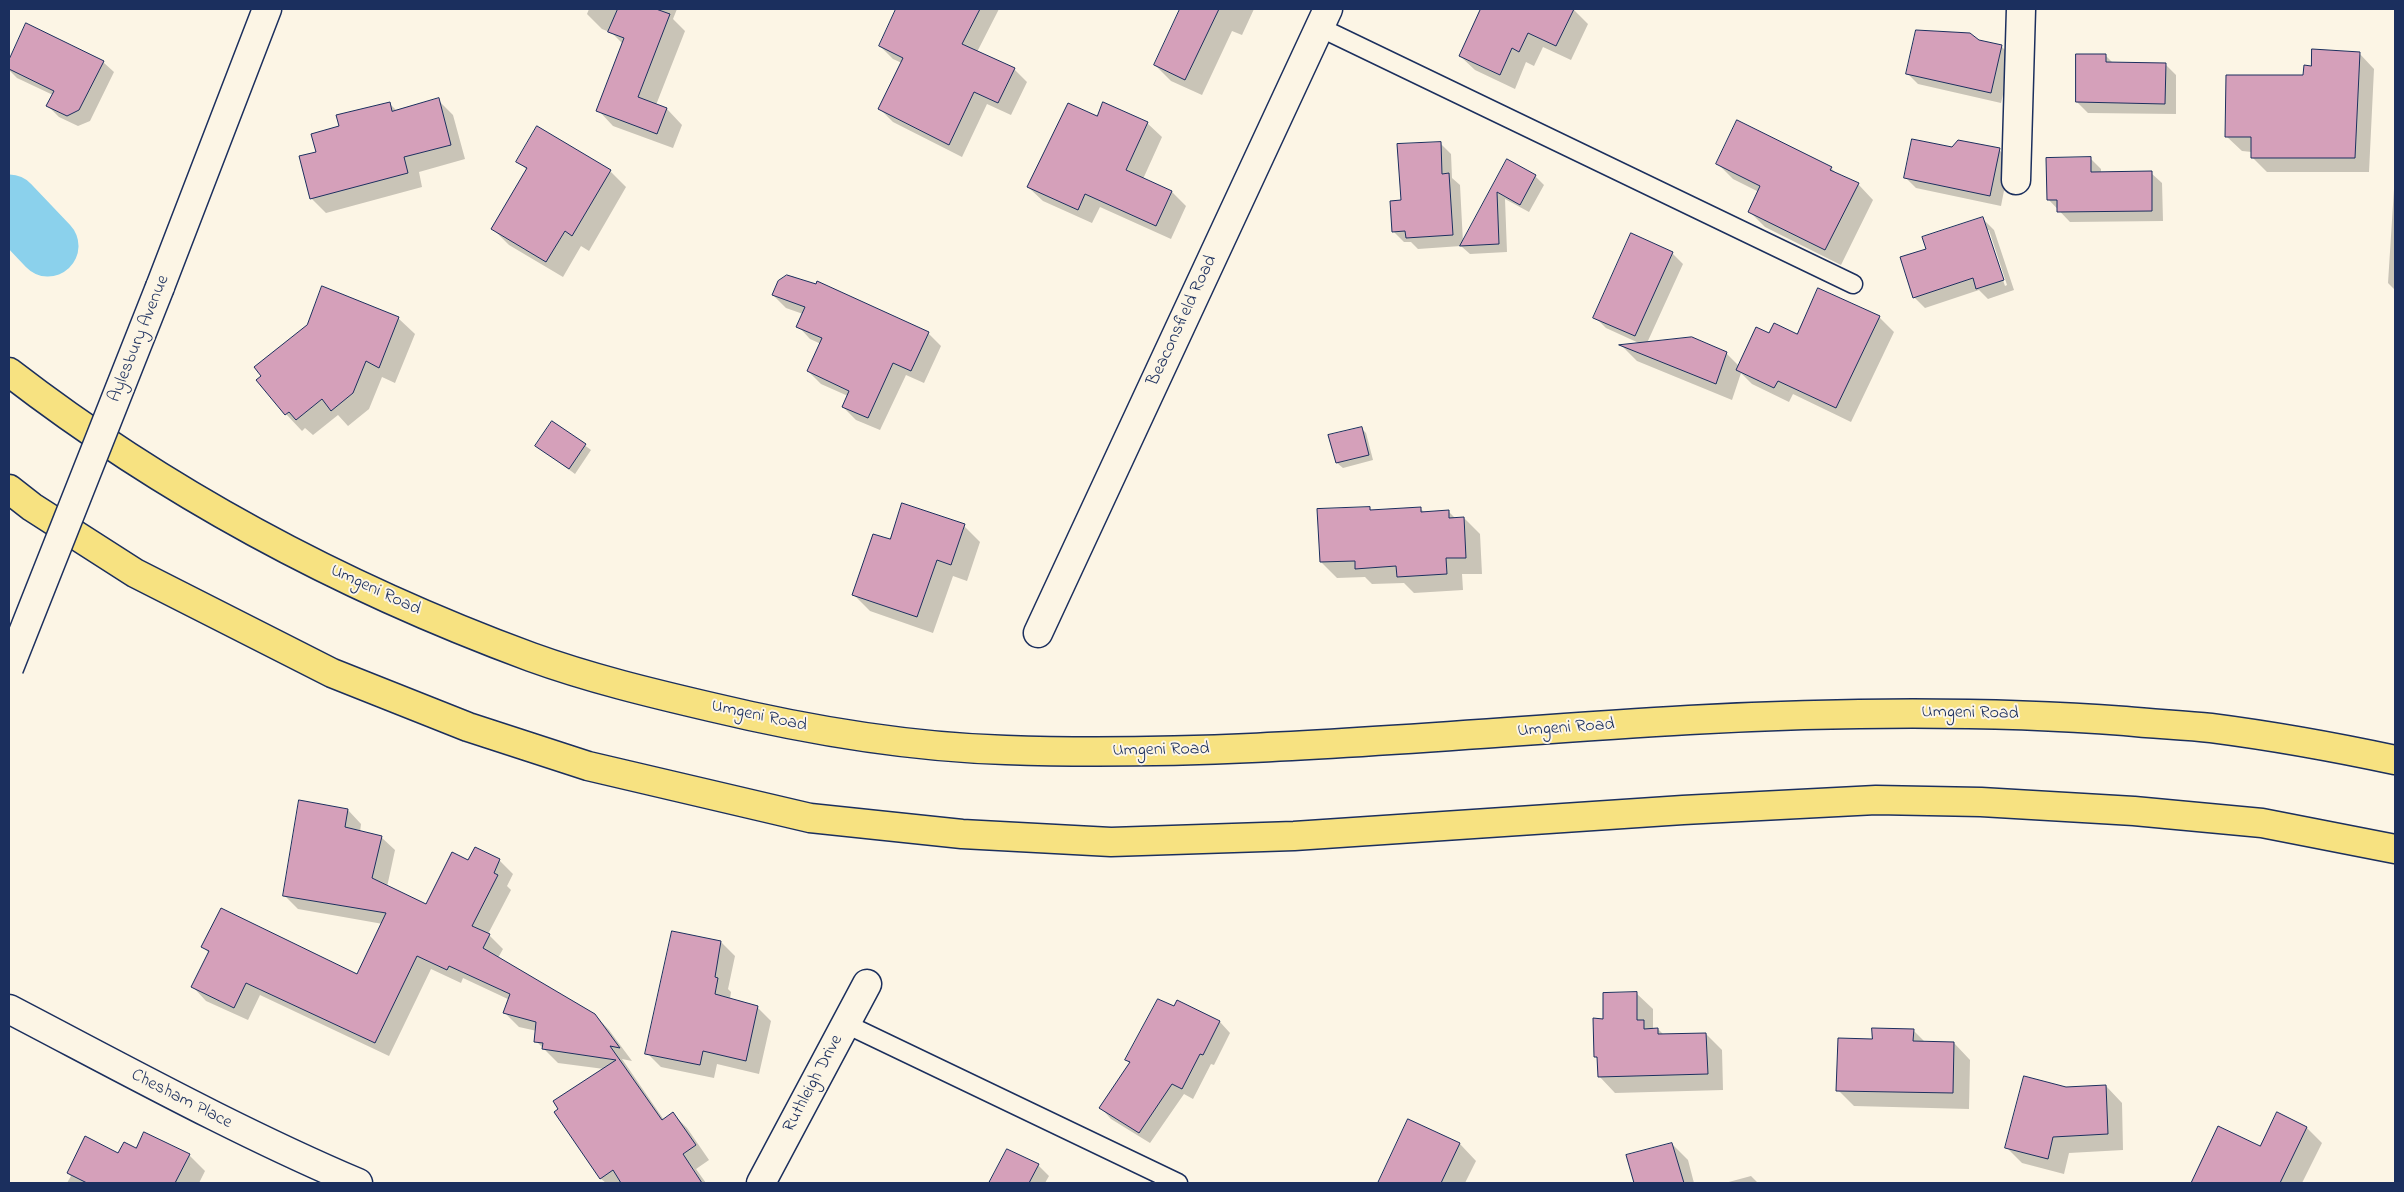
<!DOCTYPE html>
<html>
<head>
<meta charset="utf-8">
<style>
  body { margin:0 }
  #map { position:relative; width:2404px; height:1192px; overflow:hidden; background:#fcf5e5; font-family:"Indie Flower",sans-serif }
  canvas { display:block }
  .frame { position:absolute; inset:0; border:10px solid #1b2f5e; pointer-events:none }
</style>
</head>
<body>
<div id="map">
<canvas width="2404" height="1192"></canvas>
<div class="frame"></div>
</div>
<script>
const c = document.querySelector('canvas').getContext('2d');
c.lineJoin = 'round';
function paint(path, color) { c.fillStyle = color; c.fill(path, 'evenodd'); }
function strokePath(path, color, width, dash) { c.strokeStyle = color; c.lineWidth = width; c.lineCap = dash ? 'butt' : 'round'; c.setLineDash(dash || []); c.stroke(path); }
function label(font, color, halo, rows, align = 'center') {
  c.font = font + ' "Indie Flower",sans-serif'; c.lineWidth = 4; c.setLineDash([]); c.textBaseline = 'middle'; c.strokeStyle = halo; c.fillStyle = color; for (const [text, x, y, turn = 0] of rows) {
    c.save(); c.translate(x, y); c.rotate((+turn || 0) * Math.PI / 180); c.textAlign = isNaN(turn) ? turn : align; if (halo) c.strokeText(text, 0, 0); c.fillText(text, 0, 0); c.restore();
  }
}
paint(new Path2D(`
  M 589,9 L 677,9 L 673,19 L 685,31 L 656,105 L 667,109 L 682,125 L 673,148 L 613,126 L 598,110 L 623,44 L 612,33 L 602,29 L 587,14 Z
  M 938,9 L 999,9 L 977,52 L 1014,69 L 1027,82 L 1011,115 L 987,104 L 962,157 L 893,122 L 880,109 L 902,63 L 893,59 L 880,46 L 928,27 Z
  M 1181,9 L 1254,9 L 1242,35 L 1232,31 L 1202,95 L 1171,81 L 1155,65 Z
  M 1482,9 L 1573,9 L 1588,24 L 1571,60 L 1543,47 L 1534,66 L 1526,62 L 1515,89 L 1475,70 L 1460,56 Z
  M 27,25 L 103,62 L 114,72 L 90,121 L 78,126 L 59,117 L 48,106 L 53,95 L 17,78 L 9,70 L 9,62 Z
  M 1978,41 L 2001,46 L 2012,57 L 2001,103 L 1918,84 L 1907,73 Z
  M 2359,53 L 2374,69 L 2369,172 L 2267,172 L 2252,157 L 2252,152 L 2242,151 L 2226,136 L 2305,77 L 2312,67 Z
  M 2105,55 L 2113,63 L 2165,64 L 2176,75 L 2176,114 L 2088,113 L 2077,102 Z
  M 438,100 L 453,115 L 465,159 L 419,172 L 422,187 L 326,213 L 311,198 L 317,153 L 341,127 L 389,103 L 397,111 Z
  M 1097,117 L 1147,123 L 1162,137 L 1143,179 L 1172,192 L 1186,206 L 1171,239 L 1100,207 L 1092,223 L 1043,201 L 1028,187 Z
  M 537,128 L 610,171 L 626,187 L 589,251 L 581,246 L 563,277 L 509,245 L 492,228 L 527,170 L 518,161 Z
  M 1440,143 L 1451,154 L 1452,178 L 1460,185 L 1463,243 L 1508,161 L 1535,176 L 1544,185 L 1529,212 L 1505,199 L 1507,252 L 1470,254 L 1461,246 L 1418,249 L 1411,242 L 1404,242 L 1393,231 L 1402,201 Z
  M 1952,148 L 1999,150 L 2010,160 L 2001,206 L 1916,188 L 1905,177 Z
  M 2090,158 L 2101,169 L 2101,173 L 2151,173 L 2162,183 L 2163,221 L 2070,222 L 2048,199 Z
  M 1717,163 L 1831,168 L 1838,175 L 1858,184 L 1873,200 L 1841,265 L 1765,227 L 1749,211 L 1759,192 L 1733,179 Z
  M 2395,173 L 2395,290 L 2388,283 Z
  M 1983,219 L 1994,230 L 2014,290 L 1988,299 L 1979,290 L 1925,308 L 1914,297 L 1928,249 ZM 1986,230 L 1989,230 L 2007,285 L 2005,286 Z
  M 1672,253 L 1683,264 L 1647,343 L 1726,353 L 1739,366 L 1797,336 L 1879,317 L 1894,332 L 1851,422 L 1793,394 L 1789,402 L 1752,384 L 1741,373 L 1732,400 L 1637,361 L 1622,346 L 1641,344 L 1606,328 L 1595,317 Z
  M 792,276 L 928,333 L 941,346 L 924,383 L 906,375 L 880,430 L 856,420 L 843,407 L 848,396 L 821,384 L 808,371 L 821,344 L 810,339 L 798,326 L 803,314 L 786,308 L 773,295 L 783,278 Z
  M 398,318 L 415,334 L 395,383 L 382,377 L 369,409 L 348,426 L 338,415 L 313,435 L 305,428 L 302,431 L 286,414 Z
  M 553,422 L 591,450 L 575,474 L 537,446 Z
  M 1361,428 L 1366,433 L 1373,460 L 1343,468 L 1337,463 Z
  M 1369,508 L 1372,511 L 1420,508 L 1425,513 L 1448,511 L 1456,519 L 1464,518 L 1480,534 L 1482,574 L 1462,574 L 1463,590 L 1414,593 L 1404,583 L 1372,584 L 1365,577 L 1337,578 L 1321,562 Z
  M 964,526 L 980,542 L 967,581 L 953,576 L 933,633 L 870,611 L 853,594 L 891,541 Z
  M 348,810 L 361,824 L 360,832 L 381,837 L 395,850 L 387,887 L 426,905 L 469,862 L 499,860 L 513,874 L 507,886 L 511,890 L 488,934 L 503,949 L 498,958 L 595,1015 L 609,1030 L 632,1061 L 622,1059 L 664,1120 L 673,1114 L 687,1128 L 709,1160 L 696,1169 L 706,1183 L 606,1183 L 600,1178 L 604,1069 L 558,1063 L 536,1041 L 537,1031 L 519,1027 L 505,1013 L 510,1000 L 463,978 L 461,983 L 431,969 L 389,1056 L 260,995 L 248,1020 L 206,1001 L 193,987 L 209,953 L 203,947 L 357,976 L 383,924 L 298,909 L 284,895 Z
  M 673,933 L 721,942 L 735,956 L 728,989 L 731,992 L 730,999 L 757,1007 L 771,1021 L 759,1074 L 717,1064 L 714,1078 L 661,1067 L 647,1053 Z
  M 1636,993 L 1653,1009 L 1653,1029 L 1658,1029 L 1664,1035 L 1706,1034 L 1722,1050 L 1723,1090 L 1615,1093 L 1599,1076 L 1599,1060 L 1596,1057 L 1605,1020 Z
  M 1177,1001 L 1220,1022 L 1230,1033 L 1214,1065 L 1211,1064 L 1193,1099 L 1184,1094 L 1150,1143 L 1111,1119 L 1101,1108 L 1130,1064 L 1127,1060 L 1174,1008 Z
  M 1913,1030 L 1926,1043 L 1954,1043 L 1970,1060 L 1969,1109 L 1854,1106 L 1838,1090 L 1873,1040 Z
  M 2106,1086 L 2122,1103 L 2123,1150 L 2069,1153 L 2064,1174 L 2022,1163 L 2006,1147 L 2066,1089 Z
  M 2278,1114 L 2307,1128 L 2322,1143 L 2302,1183 L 2193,1183 L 2219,1128 L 2260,1148 Z
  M 1409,1120 L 1460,1144 L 1476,1161 L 1465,1183 L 1379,1183 Z
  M 1672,1144 L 1688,1160 L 1694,1183 L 1635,1183 L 1628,1156 Z
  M 136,1150 L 189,1155 L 205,1171 L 199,1183 L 67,1183 L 71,1176 L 68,1173 Z
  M 1007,1150 L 1038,1165 L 1049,1176 L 1045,1183 L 991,1183 Z
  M 1751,1176 L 1758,1183 L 1725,1183 Z`), '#0003');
strokePath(new Path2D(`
  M 9,205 L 48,246`), '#8bd1ec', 61);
const building = new Path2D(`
  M 618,9 L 656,9 L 670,14 L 638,97 L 667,108 L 657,134 L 596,111 L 624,38 L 608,32 Z
  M 896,9 L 980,9 L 962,44 L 1015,68 L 998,103 L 974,92 L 949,145 L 878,109 L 903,58 L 879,46 Z
  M 1180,9 L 1219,9 L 1185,80 L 1154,65 Z
  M 1478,9 L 1574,9 L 1556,46 L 1528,33 L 1519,52 L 1512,48 L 1500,75 L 1459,56 L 1480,10 Z
  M 26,23 L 104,61 L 79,110 L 67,116 L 46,106 L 54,91 L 9,69 L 9,60 Z
  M 1916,30 L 1970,33 L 1979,40 L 2002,45 L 1991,93 L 1906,74 Z
  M 2312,49 L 2360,52 L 2355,158 L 2251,158 L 2251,137 L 2225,137 L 2226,75 L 2303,75 L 2304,65 L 2311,66 Z
  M 2076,54 L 2106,54 L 2106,62 L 2166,63 L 2165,104 L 2076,102 Z
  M 439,98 L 451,145 L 404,157 L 408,173 L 310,199 L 299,156 L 316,152 L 311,134 L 339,126 L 336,115 L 390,102 L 392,111 Z
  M 1103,102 L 1148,122 L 1126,170 L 1172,191 L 1156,226 L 1085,194 L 1078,210 L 1027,187 L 1068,103 L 1097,116 Z
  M 1737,120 L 1832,167 L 1830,170 L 1859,183 L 1825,250 L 1748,212 L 1760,186 L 1716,164 Z
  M 537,126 L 611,170 L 572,236 L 565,231 L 546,262 L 491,229 L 527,168 L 516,162 Z
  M 1912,139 L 1952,147 L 1958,140 L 2000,148 L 1990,196 L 1904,178 Z
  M 1441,142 L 1442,174 L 1449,173 L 1453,235 L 1406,238 L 1405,231 L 1392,232 L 1390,201 L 1401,200 L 1397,144 Z
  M 2091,157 L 2091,172 L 2152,171 L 2152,211 L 2057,212 L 2057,200 L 2047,200 L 2046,158 Z
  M 1507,159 L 1536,175 L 1520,205 L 1497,192 L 1499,244 L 1460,246 Z
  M 1983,217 L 2004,280 L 1976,289 L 1973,278 L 1913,298 L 1900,257 L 1926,249 L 1922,237 Z
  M 1631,233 L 1673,252 L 1635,336 L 1593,318 Z
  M 787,275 L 816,284 L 817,281 L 929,332 L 911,371 L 893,363 L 868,418 L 842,407 L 849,391 L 807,371 L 822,338 L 796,327 L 805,307 L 772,295 L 778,281 Z
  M 322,286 L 399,317 L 379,368 L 366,361 L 353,393 L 331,411 L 322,399 L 296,420 L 289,412 L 285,415 L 256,380 L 261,376 L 254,367 L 307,325 Z
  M 1818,288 L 1880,316 L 1836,408 L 1778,381 L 1774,388 L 1736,370 L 1756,327 L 1769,333 L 1774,323 L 1797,334 Z
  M 1692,337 L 1727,352 L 1716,384 L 1619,345 Z
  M 552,421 L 586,444 L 569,469 L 535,446 Z
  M 1362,427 L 1369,455 L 1336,463 L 1328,435 Z
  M 902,503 L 965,524 L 951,565 L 937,560 L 917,617 L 852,595 L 873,534 L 890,539 Z
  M 1370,507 L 1370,510 L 1421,507 L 1421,512 L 1449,510 L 1449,518 L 1464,517 L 1466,558 L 1446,558 L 1447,574 L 1397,577 L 1396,566 L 1355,569 L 1355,561 L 1320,562 L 1317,509 Z
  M 299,800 L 348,809 L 345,827 L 382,836 L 372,878 L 426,904 L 452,852 L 468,860 L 475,847 L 500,859 L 494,873 L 498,875 L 472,926 L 490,934 L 483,948 L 595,1014 L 620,1048 L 610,1046 L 662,1120 L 673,1112 L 696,1145 L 683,1154 L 702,1183 L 621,1183 L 613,1170 L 600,1179 L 554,1112 L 558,1109 L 553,1101 L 616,1060 L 542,1049 L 543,1043 L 534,1042 L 536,1022 L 503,1013 L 510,994 L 449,966 L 447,970 L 417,956 L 375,1043 L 246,983 L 234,1008 L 191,987 L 209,951 L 201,947 L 221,908 L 357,974 L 386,913 L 283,896 Z
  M 672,931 L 721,941 L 715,977 L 718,978 L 715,994 L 758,1006 L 746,1061 L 703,1051 L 700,1065 L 645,1054 Z
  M 1637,992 L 1637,1020 L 1644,1020 L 1644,1029 L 1658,1028 L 1658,1034 L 1706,1033 L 1708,1074 L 1598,1077 L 1597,1057 L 1594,1057 L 1593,1018 L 1603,1019 L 1603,993 Z
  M 1158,999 L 1174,1006 L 1177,1000 L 1220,1021 L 1203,1055 L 1200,1054 L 1182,1089 L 1172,1084 L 1139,1133 L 1099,1108 L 1130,1062 L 1125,1060 Z
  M 1872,1028 L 1914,1029 L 1913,1041 L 1954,1042 L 1953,1093 L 1836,1091 L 1838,1038 L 1872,1039 Z
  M 2024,1076 L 2066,1087 L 2106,1085 L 2108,1134 L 2053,1137 L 2048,1159 L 2005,1148 Z
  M 2277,1112 L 2307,1127 L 2280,1183 L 2191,1183 L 2218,1126 L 2260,1146 Z
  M 1408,1119 L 1460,1143 L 1441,1183 L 1378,1183 Z
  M 144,1132 L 190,1154 L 175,1183 L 87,1183 L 67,1173 L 85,1136 L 118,1153 L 124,1142 L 136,1148 Z
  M 1672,1143 L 1684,1183 L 1634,1183 L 1626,1155 Z
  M 1007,1149 L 1039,1164 L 1029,1183 L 989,1183 Z`);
paint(building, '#d5a0ba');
strokePath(building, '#1b2f5e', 1);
const lane = new Path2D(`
  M 1319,27 L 1853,284
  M 846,1024 L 1178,1183`);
const street = new Path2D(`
  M 2016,180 L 2021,9
  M 1038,633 L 1328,9
  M 9,1009 C 124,1069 238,1132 358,1183
  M 761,1183 L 867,984`);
const secondary = new Path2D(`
  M 160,287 L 267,9`);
const highway = new Path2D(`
  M 9,372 C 166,493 344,588 531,657 C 589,678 651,693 711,707 C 807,730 906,747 1006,750 C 1234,758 1462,733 1689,720 C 1834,712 1980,710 2125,721 C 2153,724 2183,725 2211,728 C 2273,736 2334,747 2395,760
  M 9,489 L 32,507 L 135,573 L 332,673 L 468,727 L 588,766 L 810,818 L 962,834 L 1111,842 L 1294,836 L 1683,810 L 1876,800 L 1981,802 L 2134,811 L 2262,823 L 2395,849`);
strokePath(lane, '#1b2f5e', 21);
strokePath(street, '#1b2f5e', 31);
strokePath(secondary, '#1b2f5e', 31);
strokePath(highway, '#1b2f5e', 31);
strokePath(lane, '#fcf5e5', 18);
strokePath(street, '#fcf5e5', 28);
strokePath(secondary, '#fcf5e5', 28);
strokePath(highway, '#f7e281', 28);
const secondaryBridge = new Path2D(`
  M 9,668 L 160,287`);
strokePath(secondaryBridge, '#1b2f5e', 31, []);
strokePath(secondaryBridge, '#fcf5e5', 28);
label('18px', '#1b2f5e', '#fcf5e5', [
  ["Beaconsfield Road",1183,321,-65],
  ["Aylesbury Avenue",140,339,-68],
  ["Umgeni Road",375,591,25],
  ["Umgeni Road",1970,714,1],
  ["Umgeni Road",759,717,12],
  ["Umgeni Road",1566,729,-4],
  ["Umgeni Road",1161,751,-1],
  ["Ruthleigh Drive",814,1084,-62],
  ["Chesham Place",181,1100,27]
]);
</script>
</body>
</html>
